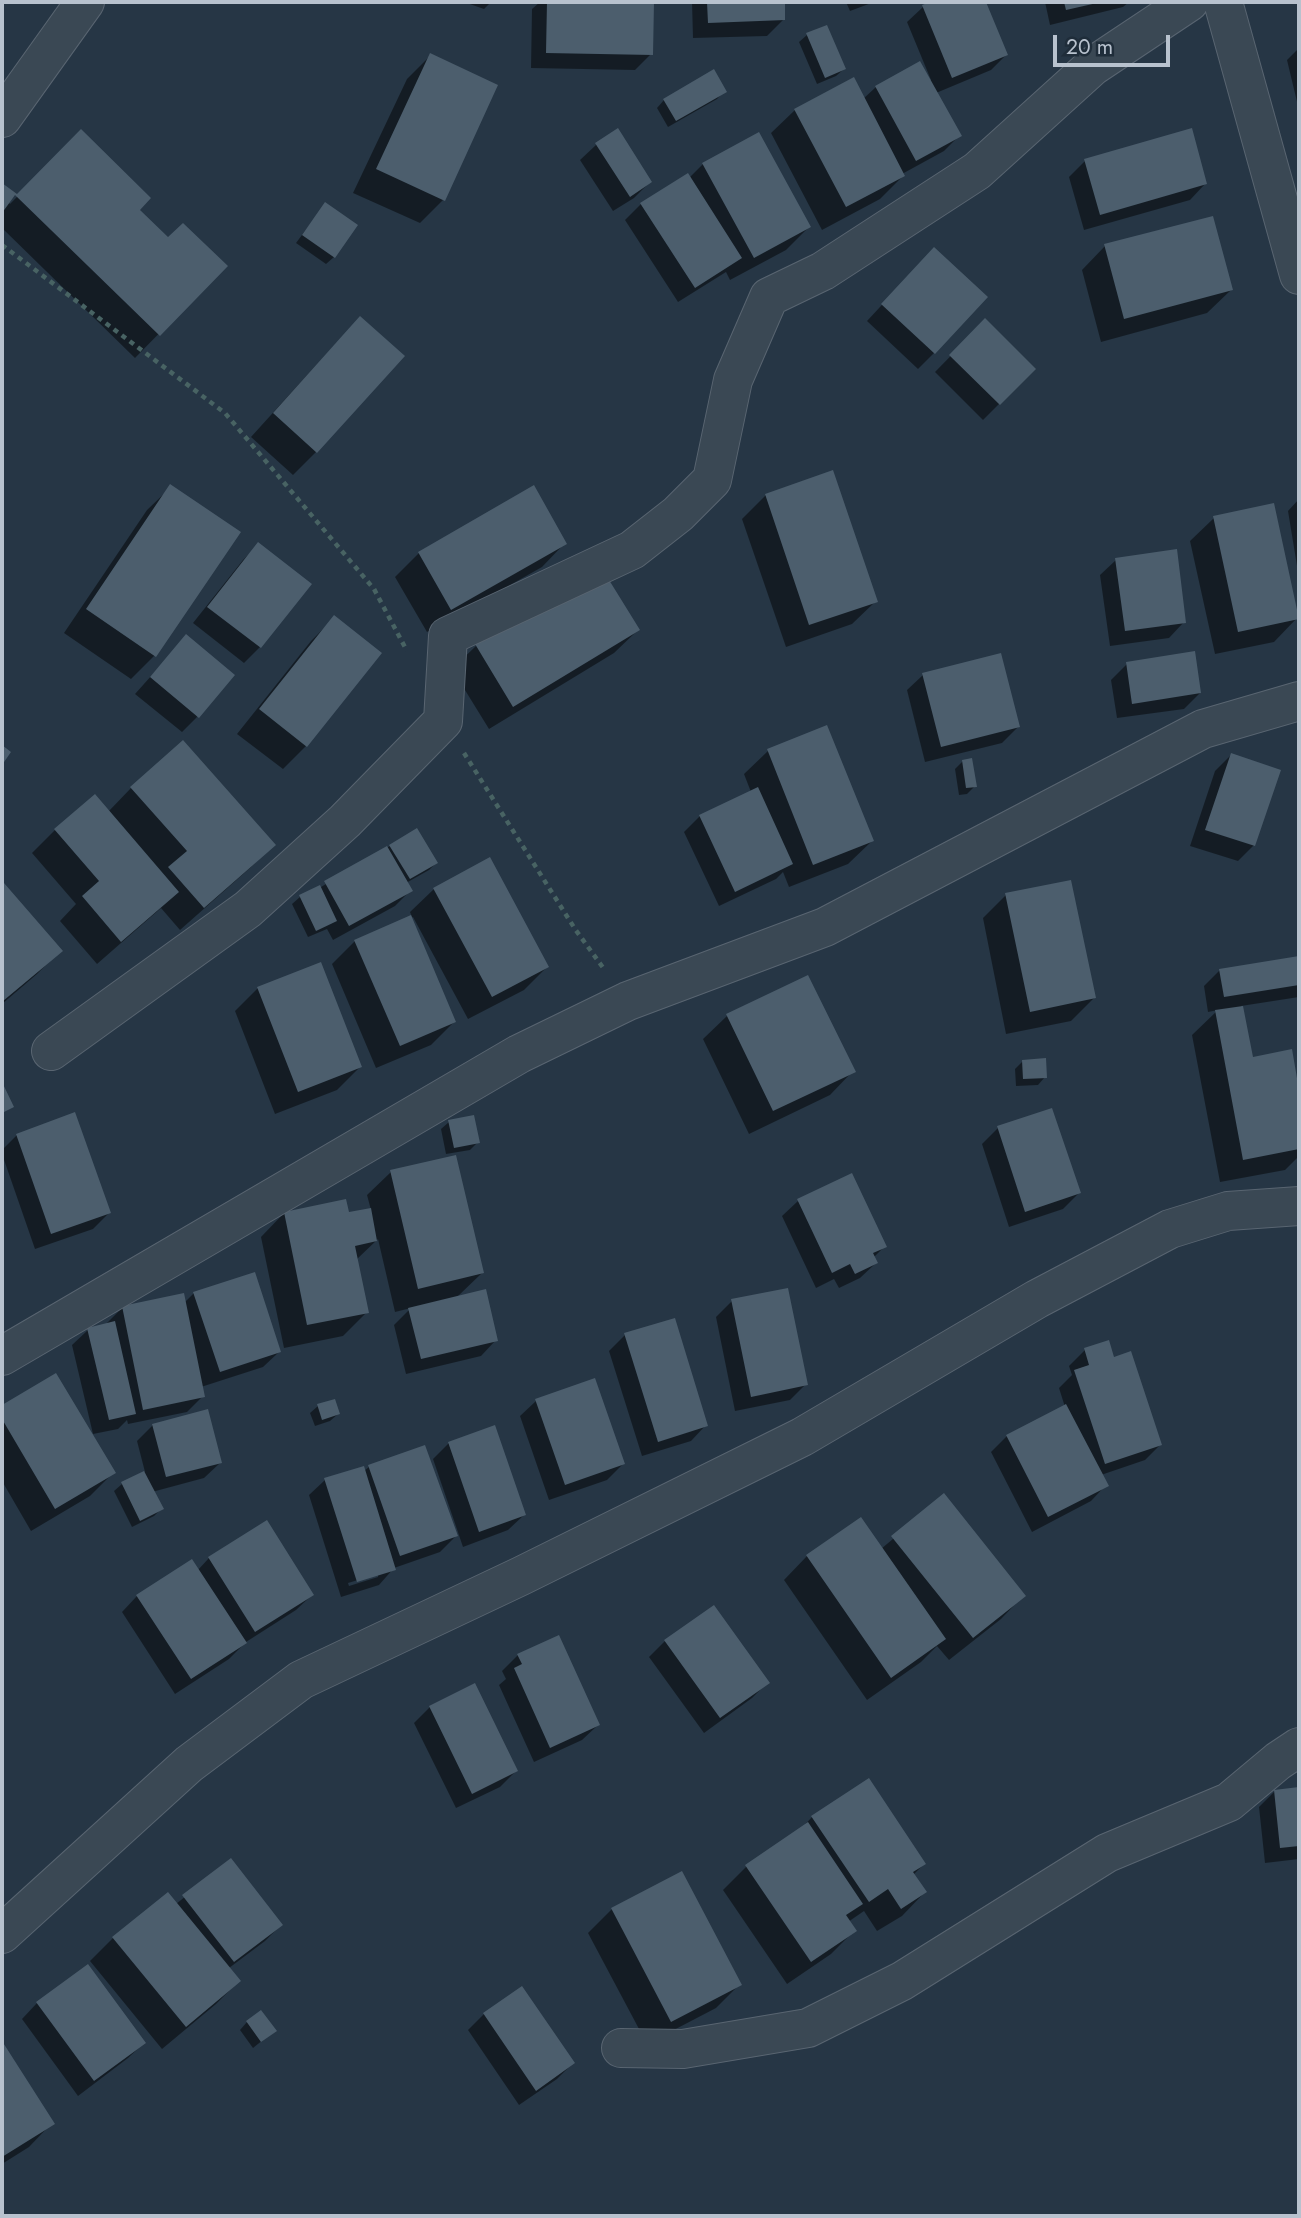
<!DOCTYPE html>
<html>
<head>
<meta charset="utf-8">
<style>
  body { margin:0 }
  #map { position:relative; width:1301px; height:2218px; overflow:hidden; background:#263645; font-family:Jost,sans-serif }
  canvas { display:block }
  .frame { position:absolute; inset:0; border:4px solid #b8c2ce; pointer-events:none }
  .scale { position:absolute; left:1053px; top:35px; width:117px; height:32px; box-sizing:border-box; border:4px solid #b8c2ce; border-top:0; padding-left:9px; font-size:21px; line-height:24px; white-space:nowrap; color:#b8c2ce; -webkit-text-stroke:5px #1f2d3a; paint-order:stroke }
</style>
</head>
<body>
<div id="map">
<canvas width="1301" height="2218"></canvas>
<div class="frame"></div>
<div class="scale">20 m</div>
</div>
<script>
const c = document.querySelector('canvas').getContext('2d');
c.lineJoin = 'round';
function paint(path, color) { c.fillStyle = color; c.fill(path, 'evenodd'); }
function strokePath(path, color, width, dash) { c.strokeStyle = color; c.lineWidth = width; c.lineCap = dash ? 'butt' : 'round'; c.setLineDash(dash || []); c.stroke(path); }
paint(new Path2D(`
  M 464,2 L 491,2 L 484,9 Z
  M 540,2 L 652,2 L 651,54 L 635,70 L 531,68 L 532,9 Z
  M 692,2 L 783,2 L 783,20 L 767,36 L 693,38 Z
  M 846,2 L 874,2 L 850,11 Z
  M 935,2 L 985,2 L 1006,55 L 991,70 L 936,93 L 960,135 L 944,151 L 902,174 L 903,176 L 880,199 L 822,230 L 771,133 L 795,110 L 863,99 L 876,87 L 919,63 L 929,81 L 931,80 L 907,22 L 923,7 Z
  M 1045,2 L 1129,2 L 1123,7 L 1050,25 Z
  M 807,35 L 844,69 L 836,76 L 817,84 L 799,42 Z
  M 1299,48 L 1299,106 L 1298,106 L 1287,60 Z
  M 430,56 L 443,200 L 420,223 L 353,193 L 407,79 Z
  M 724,91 L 717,99 L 668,127 L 657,108 L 664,100 Z
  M 618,131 L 650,182 L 634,198 L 613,211 L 580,160 L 596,145 Z
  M 81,132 L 137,210 L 168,240 L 225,266 L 135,358 L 2,228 L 2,185 L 14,194 L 8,202 L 10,204 Z
  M 1085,161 L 1205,184 L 1190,200 L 1084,230 L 1069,177 Z
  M 703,164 L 809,227 L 786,250 L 730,280 L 726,272 L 678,302 L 625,220 L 641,204 L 689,178 Z
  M 325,204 L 334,257 L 326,264 L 296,243 Z
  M 1105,246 L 1231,290 L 1207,313 L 1101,342 L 1082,270 Z
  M 918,266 L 934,353 L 918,369 L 867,321 Z
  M 985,321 L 1034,369 L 983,420 L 935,372 Z
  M 337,342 L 316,452 L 293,475 L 251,437 Z
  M 171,487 L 155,655 L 131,679 L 64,633 L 147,510 Z
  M 766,495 L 876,601 L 852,624 L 786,647 L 742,519 Z
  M 1299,499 L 1299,578 L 1288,511 Z
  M 1214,518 L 1297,618 L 1274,642 L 1215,654 L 1190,541 Z
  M 565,543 L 542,567 L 427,632 L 395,577 L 419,553 Z
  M 259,544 L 310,584 L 260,647 L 244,663 L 193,623 L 243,560 Z
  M 1116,560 L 1184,622 L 1169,638 L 1110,646 L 1100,575 Z
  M 600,570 L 638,630 L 614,653 L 489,729 L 452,669 L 476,646 Z
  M 334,618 L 306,746 L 283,769 L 237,734 L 311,641 Z
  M 186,637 L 197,717 L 182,732 L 135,694 Z
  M 1127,664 L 1200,693 L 1184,709 L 1117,718 L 1111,680 Z
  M 923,675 L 1018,727 L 1002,743 L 925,762 L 907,690 Z
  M 826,727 L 872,841 L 848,864 L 789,887 L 783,872 L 776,879 L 719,906 L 684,832 L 700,816 L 751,792 L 744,774 L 768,751 Z
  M 1231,755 L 1254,845 L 1238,861 L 1190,846 L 1215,771 Z
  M 963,761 L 975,786 L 967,794 L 959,795 L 955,769 Z
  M 131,788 L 274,845 L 250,868 L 180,930 L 161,908 L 97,964 L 60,921 L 76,904 L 32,853 L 55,830 L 108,812 Z
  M 390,846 L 436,863 L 429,870 L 406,883 L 411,890 L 395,906 L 333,940 L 327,929 L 308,937 L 292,904 L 300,897 L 321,887 Z
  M 4,886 L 60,951 L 37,974 L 2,1004 L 2,888 Z
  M 434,889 L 547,967 L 524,990 L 468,1019 L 413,917 L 410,918 L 454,1022 L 431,1045 L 376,1068 L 332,964 L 355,941 L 412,917 L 410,912 Z
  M 1006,895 L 1094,998 L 1071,1021 L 1006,1034 L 983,918 Z
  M 1299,958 L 1299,997 L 1241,1006 L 1252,1059 L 1290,1051 L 1299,1100 L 1299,1156 L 1285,1170 L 1220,1182 L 1192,1035 L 1218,1010 L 1208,1012 L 1204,986 L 1220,970 Z
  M 808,977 L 853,1071 L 830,1095 L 749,1134 L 703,1039 L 727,1016 Z
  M 258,988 L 360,1067 L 337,1090 L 275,1114 L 235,1011 Z
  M 1023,1061 L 1045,1077 L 1038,1085 L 1016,1086 L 1015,1069 Z
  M 449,1122 L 478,1142 L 470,1150 L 446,1154 L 441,1129 Z
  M 998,1128 L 1079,1193 L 1063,1209 L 1009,1227 L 982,1144 Z
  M 17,1135 L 109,1213 L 93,1229 L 35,1249 L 2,1154 L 2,1150 Z
  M 391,1172 L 482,1273 L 457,1297 L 496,1340 L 481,1356 L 406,1374 L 394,1325 L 411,1308 L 395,1312 L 378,1239 L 356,1260 L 367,1312 L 343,1336 L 284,1348 L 261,1237 L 284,1213 L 347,1214 L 371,1210 L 367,1195 Z
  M 798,1201 L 885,1246 L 873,1258 L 876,1263 L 860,1278 L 839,1288 L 834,1279 L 816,1288 L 782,1216 Z
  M 194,1293 L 279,1352 L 263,1367 L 201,1387 L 203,1396 L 187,1412 L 128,1424 L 127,1420 L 118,1429 L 93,1434 L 72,1345 L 88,1330 L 107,1325 L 107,1323 L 123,1307 L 184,1303 Z
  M 732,1301 L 806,1384 L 790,1400 L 735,1411 L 716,1317 Z
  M 625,1335 L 706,1425 L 691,1441 L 642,1456 L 609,1351 Z
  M 1085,1350 L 1113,1359 L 1160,1445 L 1145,1460 L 1101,1475 L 1106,1485 L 1091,1501 L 1032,1532 L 991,1452 L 1007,1436 L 1065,1407 L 1059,1388 L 1072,1375 L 1069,1366 Z
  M 55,1375 L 114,1472 L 90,1496 L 31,1531 L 2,1481 L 2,1407 Z
  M 594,1381 L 623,1464 L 607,1480 L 549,1500 L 520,1416 L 536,1401 Z
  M 318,1406 L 338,1414 L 330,1421 L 315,1426 L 310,1413 Z
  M 153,1425 L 220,1463 L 204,1478 L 152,1492 L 161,1509 L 154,1516 L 132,1527 L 114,1491 L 122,1484 L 145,1472 L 137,1441 Z
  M 449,1443 L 524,1515 L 508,1530 L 463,1547 L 433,1459 Z
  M 424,1447 L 456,1536 L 440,1552 L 394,1568 L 379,1585 L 341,1597 L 309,1495 L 325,1480 L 364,1471 L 369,1467 ZM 378,1574 L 378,1577 L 349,1586 L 348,1583 Z
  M 944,1496 L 1024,1595 L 1001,1619 L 949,1660 L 937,1646 L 921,1662 L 867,1700 L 784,1580 L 807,1556 L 860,1519 L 881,1549 Z
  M 209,1558 L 312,1595 L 296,1610 L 246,1642 L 229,1659 L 175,1694 L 122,1612 L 137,1596 L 197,1571 Z
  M 665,1641 L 767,1683 L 752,1698 L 704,1733 L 649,1657 Z
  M 518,1655 L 598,1725 L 582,1740 L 534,1762 L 499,1685 L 506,1679 L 502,1671 Z
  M 430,1707 L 516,1771 L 500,1787 L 456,1808 L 414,1723 Z
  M 1299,1789 L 1299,1859 L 1265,1863 L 1259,1807 L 1275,1791 Z
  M 812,1817 L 924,1864 L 913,1875 L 925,1892 L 902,1916 L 877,1931 L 864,1911 L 848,1922 L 854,1931 L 831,1954 L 787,1984 L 723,1890 L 746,1867 L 799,1831 Z
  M 231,1860 L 281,1925 L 265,1941 L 229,1968 L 239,1981 L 216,2004 L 162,2049 L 90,1961 L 113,1938 L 176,1904 Z
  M 681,1873 L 739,1985 L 716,2008 L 647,2044 L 588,1933 L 612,1909 Z
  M 522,1989 L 573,2063 L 557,2079 L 519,2105 L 468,2030 L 484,2014 Z
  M 37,2003 L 144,2043 L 128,2058 L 78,2096 L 22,2019 Z
  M 247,2022 L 274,2031 L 253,2048 L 240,2030 Z
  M 2,2044 L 52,2123 L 29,2147 L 2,2164 Z`), '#0007');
paint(new Path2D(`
  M 547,2 L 654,2 L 653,55 L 546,53 Z
  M 707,2 L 785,2 L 785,20 L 708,23 Z
  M 930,2 L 986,2 L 1008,55 L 952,78 L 922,5 Z
  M 1064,2 L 1097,2 L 1097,3 L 1066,10 Z
  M 827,25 L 846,69 L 825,78 L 806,33 Z
  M 430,53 L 498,85 L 445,201 L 376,169 Z
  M 920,61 L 962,136 L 916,161 L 875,86 Z
  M 714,69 L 727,92 L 676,121 L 663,99 Z
  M 854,77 L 905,176 L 846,207 L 794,109 Z
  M 618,128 L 652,182 L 630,197 L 595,143 Z
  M 1192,128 L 1207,184 L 1100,215 L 1084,159 Z
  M 81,129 L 151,198 L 140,210 L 168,237 L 183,223 L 228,266 L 160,336 L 15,195 L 2,213 L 2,183 L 17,194 Z
  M 759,132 L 811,227 L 754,258 L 702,163 Z
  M 688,173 L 742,258 L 695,288 L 640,203 Z
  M 325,202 L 358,225 L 335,258 L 302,235 Z
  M 1213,216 L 1233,290 L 1124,319 L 1104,244 Z
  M 934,247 L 988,297 L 935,354 L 881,304 Z
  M 360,316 L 405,356 L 317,453 L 273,413 Z
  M 985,318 L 1036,369 L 1000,405 L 949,355 Z
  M 833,470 L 878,602 L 809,625 L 765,494 Z
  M 170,484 L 241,532 L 156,657 L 86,609 Z
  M 534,485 L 567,544 L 451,610 L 418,552 Z
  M 1274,503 L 1299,619 L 1238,632 L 1213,516 Z
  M 258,542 L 312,584 L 261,648 L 207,607 Z
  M 1177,549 L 1186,623 L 1125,631 L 1115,558 Z
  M 601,567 L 640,630 L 513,707 L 475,644 Z
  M 334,615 L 382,653 L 307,747 L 259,709 Z
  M 186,634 L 235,675 L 199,718 L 150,677 Z
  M 1195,651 L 1201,693 L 1132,704 L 1126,662 Z
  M 1001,653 L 1020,727 L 941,747 L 922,673 Z
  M 827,725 L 874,841 L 813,865 L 767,749 Z
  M 183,740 L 276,845 L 204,908 L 168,867 L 187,851 L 130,787 Z
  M 2,745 L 11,752 L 2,765 Z
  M 1231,753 L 1281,770 L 1255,846 L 1205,830 Z
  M 972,758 L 977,787 L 966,788 L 962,760 Z
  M 758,787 L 793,864 L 735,892 L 699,815 Z
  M 95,794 L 179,892 L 121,942 L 82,896 L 99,881 L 54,829 Z
  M 417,828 L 438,863 L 410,879 L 389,845 Z
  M 387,846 L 413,891 L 349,926 L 324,881 Z
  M 490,857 L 549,967 L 492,997 L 433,888 Z
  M 1071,880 L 1096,998 L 1030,1012 L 1005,893 Z
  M 4,883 L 63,951 L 3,1001 L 2,886 Z
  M 320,885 L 337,921 L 316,931 L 299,895 Z
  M 411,915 L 456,1022 L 400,1046 L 354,940 Z
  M 1299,956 L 1299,985 L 1224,997 L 1219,969 Z
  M 321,962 L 362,1067 L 298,1092 L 257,987 Z
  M 808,975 L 856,1072 L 773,1111 L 726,1014 Z
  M 1243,1006 L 1253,1057 L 1292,1049 L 1299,1090 L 1299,1149 L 1243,1160 L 1215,1010 Z
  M 1046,1058 L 1047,1078 L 1023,1079 L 1022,1060 Z
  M 2,1082 L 14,1107 L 2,1113 Z
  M 1052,1108 L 1081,1193 L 1025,1212 L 997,1126 Z
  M 75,1112 L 111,1213 L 51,1234 L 16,1134 Z
  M 474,1115 L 480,1143 L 454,1148 L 448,1120 Z
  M 456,1155 L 484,1273 L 418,1289 L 390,1170 Z
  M 852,1173 L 887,1247 L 873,1253 L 878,1263 L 855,1274 L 850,1264 L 832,1273 L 797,1199 Z
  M 346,1199 L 349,1212 L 371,1208 L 377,1241 L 355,1246 L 369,1313 L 307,1325 L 284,1212 Z
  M 255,1272 L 281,1352 L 220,1372 L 193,1292 Z
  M 788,1288 L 808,1385 L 751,1397 L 731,1299 Z
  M 486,1289 L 498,1341 L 421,1359 L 408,1308 Z
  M 184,1293 L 205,1397 L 143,1410 L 122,1306 Z
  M 675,1318 L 708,1426 L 658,1442 L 624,1333 Z
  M 115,1321 L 136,1414 L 109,1420 L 87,1328 Z
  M 1109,1340 L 1114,1357 L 1131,1351 L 1162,1445 L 1105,1464 L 1074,1370 L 1089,1365 L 1084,1348 Z
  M 56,1373 L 116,1473 L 55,1509 L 2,1419 L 2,1405 Z
  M 595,1378 L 625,1464 L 565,1485 L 535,1399 Z
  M 335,1399 L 340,1414 L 322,1420 L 317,1404 Z
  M 1066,1404 L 1109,1486 L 1048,1517 L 1006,1435 Z
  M 208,1409 L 222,1463 L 166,1477 L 152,1424 Z
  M 495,1425 L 526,1515 L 479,1532 L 448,1442 Z
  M 425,1445 L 458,1536 L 400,1556 L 368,1465 Z
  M 364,1466 L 396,1570 L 357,1582 L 324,1478 Z
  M 144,1471 L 164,1509 L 140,1521 L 121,1482 Z
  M 944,1493 L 1026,1596 L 973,1638 L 891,1536 Z
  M 861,1517 L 946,1639 L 891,1678 L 806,1555 Z
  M 267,1520 L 314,1595 L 255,1632 L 208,1557 Z
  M 192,1559 L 247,1643 L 191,1679 L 136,1595 Z
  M 714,1605 L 770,1683 L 720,1718 L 664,1640 Z
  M 559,1635 L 600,1725 L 550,1748 L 514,1668 L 522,1664 L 517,1654 Z
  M 475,1683 L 518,1771 L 472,1794 L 429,1706 Z
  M 869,1778 L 926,1864 L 913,1872 L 927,1892 L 901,1909 L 888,1889 L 869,1902 L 811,1816 Z
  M 1299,1787 L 1299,1846 L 1280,1848 L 1274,1790 Z
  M 808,1822 L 863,1904 L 846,1915 L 857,1931 L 811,1962 L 745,1865 Z
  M 231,1858 L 283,1925 L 234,1962 L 182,1895 Z
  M 682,1871 L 742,1985 L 671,2022 L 611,1908 Z
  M 168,1892 L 241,1981 L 186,2027 L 112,1937 Z
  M 88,1964 L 146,2043 L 94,2081 L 36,2002 Z
  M 522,1986 L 575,2063 L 536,2091 L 483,2013 Z
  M 261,2010 L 277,2031 L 261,2042 L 246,2021 Z
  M 2,2041 L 55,2124 L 2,2157 Z`), '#4c5e6d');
const minor = new Path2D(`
  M 1223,2 L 1299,275
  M 2,118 L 85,2
  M 51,1051 L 248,909 L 345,821 L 443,721 L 448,636 L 632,550 L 678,514 L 712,480 L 733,380 L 769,297 L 823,271 L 977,171 L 1093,66 L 1189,2
  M 2,1356 L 519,1054 L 628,1001 L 825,927 L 1203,729 L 1299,701
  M 2,1934 L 189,1764 L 301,1680 L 521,1576 L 802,1437 L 1037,1299 L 1170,1229 L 1228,1211 L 1299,1206
  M 621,2048 L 683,2049 L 808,2028 L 902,1981 L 1107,1853 L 1229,1802 L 1278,1761 L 1299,1747`);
strokePath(minor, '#596571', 40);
strokePath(new Path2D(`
  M 2,245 L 225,413 L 374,589 L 407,651
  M 464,753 L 575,929 L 604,969`), '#486363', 4.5, [5, 5]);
strokePath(minor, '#3a4854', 38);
</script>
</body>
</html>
